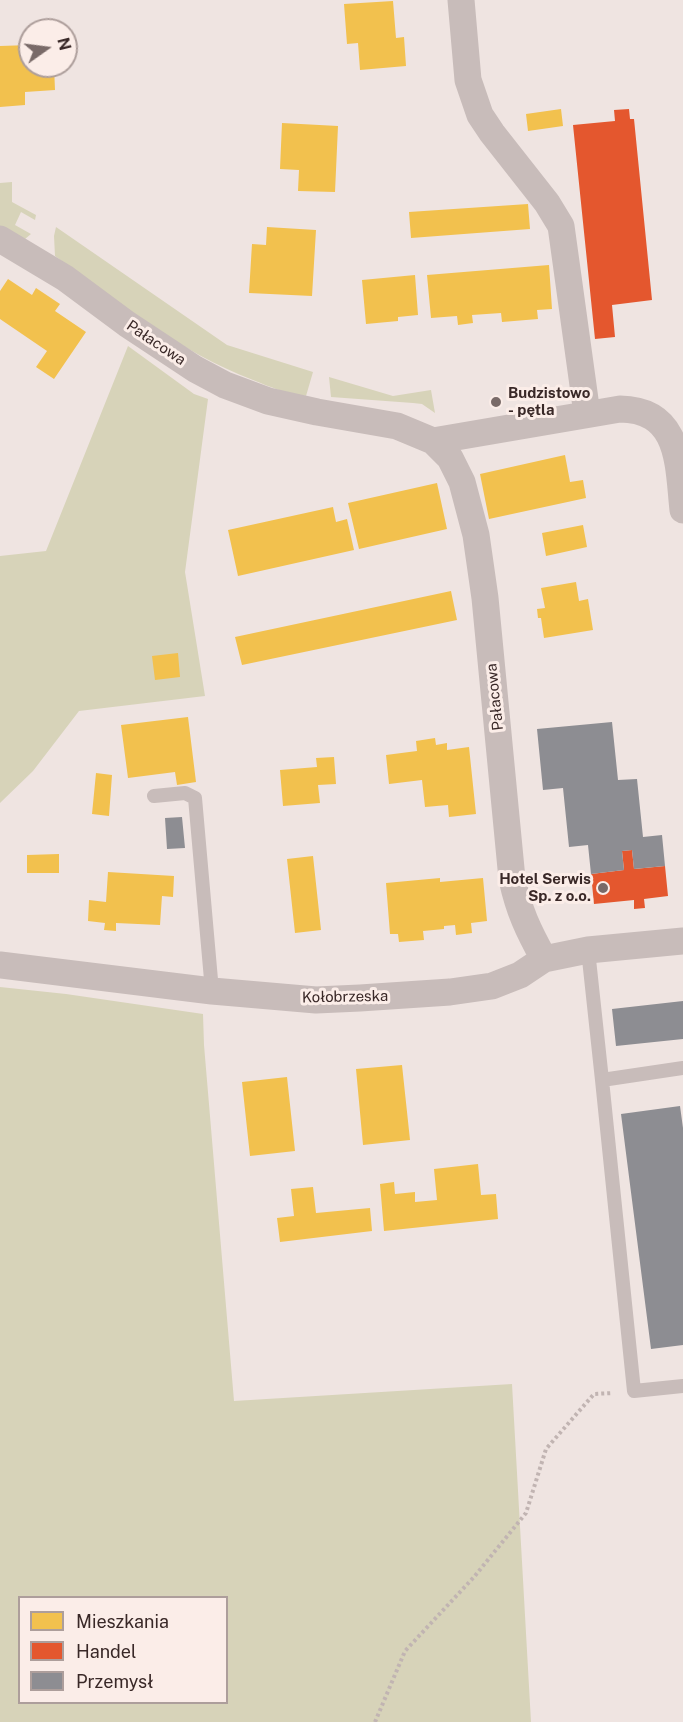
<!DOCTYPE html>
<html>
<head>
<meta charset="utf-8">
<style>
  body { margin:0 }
  #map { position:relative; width:683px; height:1722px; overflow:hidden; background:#efe4e1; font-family:"Public Sans",sans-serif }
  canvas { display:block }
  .legend { position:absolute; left:18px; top:1596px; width:210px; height:108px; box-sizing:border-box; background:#fbede8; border:2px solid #ad9e9b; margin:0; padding:8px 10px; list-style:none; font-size:18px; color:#392827 }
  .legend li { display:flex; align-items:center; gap:12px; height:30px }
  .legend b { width:30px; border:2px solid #ad9e9b }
  .north { position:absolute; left:18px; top:18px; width:60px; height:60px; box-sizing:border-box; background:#fbede8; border:2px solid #ad9e9b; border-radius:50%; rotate:76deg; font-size:16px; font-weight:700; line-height:24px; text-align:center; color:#392827 }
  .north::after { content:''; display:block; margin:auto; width:21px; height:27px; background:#796a68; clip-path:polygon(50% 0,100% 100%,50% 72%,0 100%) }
</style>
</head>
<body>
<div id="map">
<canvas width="683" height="1722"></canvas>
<ul class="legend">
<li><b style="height:16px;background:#f2c14e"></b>Mieszkania</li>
<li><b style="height:16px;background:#e4572e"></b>Handel</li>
<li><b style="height:16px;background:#8d8d92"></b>Przemysł</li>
</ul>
<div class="north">N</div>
</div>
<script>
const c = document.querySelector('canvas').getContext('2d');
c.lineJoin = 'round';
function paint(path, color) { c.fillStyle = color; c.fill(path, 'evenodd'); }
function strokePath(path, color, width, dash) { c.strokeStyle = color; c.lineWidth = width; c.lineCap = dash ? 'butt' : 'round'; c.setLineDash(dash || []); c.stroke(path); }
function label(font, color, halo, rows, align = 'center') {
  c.font = font + ' "Public Sans",sans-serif'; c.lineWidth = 6; c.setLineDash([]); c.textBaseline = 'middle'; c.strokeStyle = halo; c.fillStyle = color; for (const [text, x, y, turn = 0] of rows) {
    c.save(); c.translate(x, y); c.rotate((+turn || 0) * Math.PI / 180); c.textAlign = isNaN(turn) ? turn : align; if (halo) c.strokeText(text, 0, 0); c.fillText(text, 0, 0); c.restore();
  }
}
paint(new Path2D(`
  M 12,182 L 12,202 L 36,215 L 35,220 L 21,212 L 15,225 L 31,234 L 25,239 L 0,226 L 0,183 Z
  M 56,227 L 227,345 L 313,372 L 306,396 C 287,394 270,387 253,380 C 180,352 118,303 55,256 L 54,236 Z
  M 128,346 L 194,394 L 208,399 L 185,572 L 205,696 L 79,711 L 33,771 L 0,803 L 0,556 L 46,551 Z
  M 329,377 L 393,396 L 431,390 L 435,413 L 422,404 L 413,403 L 331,397 Z
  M 0,987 L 66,994 L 203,1014 L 204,1045 L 234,1401 L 512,1384 L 531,1722 L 0,1722 ZM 20,1598 L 226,1598 L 226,1702 L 20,1702 Z`), '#d7d3b9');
paint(new Path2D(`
  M 393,1 L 396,38 L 404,37 L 406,66 L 360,70 L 358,43 L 347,44 L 344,4 Z
  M 30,45 L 30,66 L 54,66 L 55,90 L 25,92 L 25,105 L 0,107 L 0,46 Z
  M 561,109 L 563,126 L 528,131 L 526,114 Z
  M 282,123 L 338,126 L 335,192 L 298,191 L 299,170 L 280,169 Z
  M 528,204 L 530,229 L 411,238 L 409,212 Z
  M 267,227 L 316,230 L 312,296 L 249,293 L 252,244 L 266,245 Z
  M 549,265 L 552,309 L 537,310 L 538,319 L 502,322 L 501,313 L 472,315 L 473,323 L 458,325 L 457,316 L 431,318 L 427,275 Z
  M 415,275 L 418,315 L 398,317 L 398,321 L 366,324 L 362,280 Z
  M 8,279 L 32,295 L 36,288 L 60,304 L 55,311 L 86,332 L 54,379 L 36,367 L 47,351 L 0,319 L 0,291 Z
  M 565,455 L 570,482 L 583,480 L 586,498 L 489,519 L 480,474 Z
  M 437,483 L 447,529 L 359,549 L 348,503 Z
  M 333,507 L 336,522 L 347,519 L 354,550 L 238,576 L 228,530 Z
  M 583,525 L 587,547 L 546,556 L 542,533 Z
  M 576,582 L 579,601 L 588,599 L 593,630 L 544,638 L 541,618 L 538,618 L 537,609 L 545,608 L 541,588 Z
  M 451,591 L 457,620 L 242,665 L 235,637 Z
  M 178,653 L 180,677 L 155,680 L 152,656 Z
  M 188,717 L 196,782 L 177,785 L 175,772 L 128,778 L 121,725 Z
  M 435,738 L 436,745 L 447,743 L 447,750 L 469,747 L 476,814 L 449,817 L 448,805 L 425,807 L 422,780 L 389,784 L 386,755 L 417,751 L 416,741 Z
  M 334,757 L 336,784 L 318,785 L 320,803 L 283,806 L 280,770 L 317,767 L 316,758 Z
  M 96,773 L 112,775 L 109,816 L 92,814 Z
  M 59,854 L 59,873 L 27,873 L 27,855 Z
  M 313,856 L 321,930 L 295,933 L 287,859 Z
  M 108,872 L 174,876 L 173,897 L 162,896 L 160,925 L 116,923 L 116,931 L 104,930 L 105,923 L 88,921 L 89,900 L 106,902 Z
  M 440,878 L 440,882 L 483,878 L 487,921 L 471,923 L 472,933 L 456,935 L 455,925 L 444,926 L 444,929 L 423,931 L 424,940 L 399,942 L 398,934 L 390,934 L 386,883 Z
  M 402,1065 L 410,1140 L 363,1145 L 356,1069 Z
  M 287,1077 L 295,1151 L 250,1156 L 242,1082 Z
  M 478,1164 L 481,1195 L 496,1194 L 498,1219 L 384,1231 L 380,1184 L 394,1182 L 395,1194 L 415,1192 L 415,1202 L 437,1200 L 434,1169 Z
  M 313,1187 L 316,1213 L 370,1208 L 372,1231 L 280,1242 L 277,1218 L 294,1216 L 291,1189 Z`), '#f2c14e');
paint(new Path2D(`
  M 629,109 L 630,119 L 634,119 L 652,300 L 612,305 L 615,337 L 595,339 L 573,125 L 615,121 L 614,110 Z
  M 632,850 L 634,869 L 665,866 L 668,896 L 644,899 L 645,908 L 634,909 L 634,900 L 594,904 L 591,874 L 624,870 L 622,851 Z`), '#e4572e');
paint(new Path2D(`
  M 612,722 L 618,780 L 637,779 L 643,837 L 662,835 L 665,866 L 634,869 L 632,850 L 622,851 L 624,870 L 591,874 L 588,845 L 569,847 L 563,788 L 543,790 L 537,729 Z
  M 182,817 L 185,848 L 167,849 L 165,818 Z
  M 683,1001 L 683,1039 L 616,1046 L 612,1009 Z
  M 680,1106 L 683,1128 L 683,1345 L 651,1349 L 621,1114 Z`), '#8d8d92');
strokePath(new Path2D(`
  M 375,1722 L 405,1651 L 474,1577 L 526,1513 L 546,1449 L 594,1394 L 613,1393`), '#c1b4b2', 4, [3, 3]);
strokePath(new Path2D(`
  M 154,796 L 185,793 L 195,798 L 212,991
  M 588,950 L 602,1080 L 683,1068
  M 602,1080 L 634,1391 L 683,1386`), '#c8bcba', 14);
strokePath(new Path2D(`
  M 461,0 L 468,80 L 480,115 L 492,133 L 547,203 L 561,226 L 587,414
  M 0,239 L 65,278 L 127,324 L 195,369 L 225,385 L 268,401 L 317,412 L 397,426 L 433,441 L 450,458 L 462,482 L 476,535 L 485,598 L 512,879 C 519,911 528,930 544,959
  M 433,441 L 620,409 C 681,410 678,464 683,510
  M 0,965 L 212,991 L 316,1000 L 360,998 L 450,992 L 492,986 L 520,975 L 544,959 L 588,950 L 683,941`), '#c8bcba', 27);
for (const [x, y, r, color] of [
  [496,402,6,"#796a68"],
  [603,888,6,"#796a68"]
]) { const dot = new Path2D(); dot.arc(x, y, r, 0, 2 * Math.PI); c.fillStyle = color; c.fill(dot); strokePath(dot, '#fbede8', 2); }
label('15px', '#392827', '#fbede8', [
  ["Pałacowa",156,343,34],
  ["Pałacowa",495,697,-96],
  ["Kołobrzeska",345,997,-1]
]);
label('bold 15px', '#392827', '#fbede8', [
  ["Budzistowo",508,393],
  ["- pętla",508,410],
  ["Hotel Serwis",591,879,"right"],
  ["Sp. z o.o.",591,896,"right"]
], 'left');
</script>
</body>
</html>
